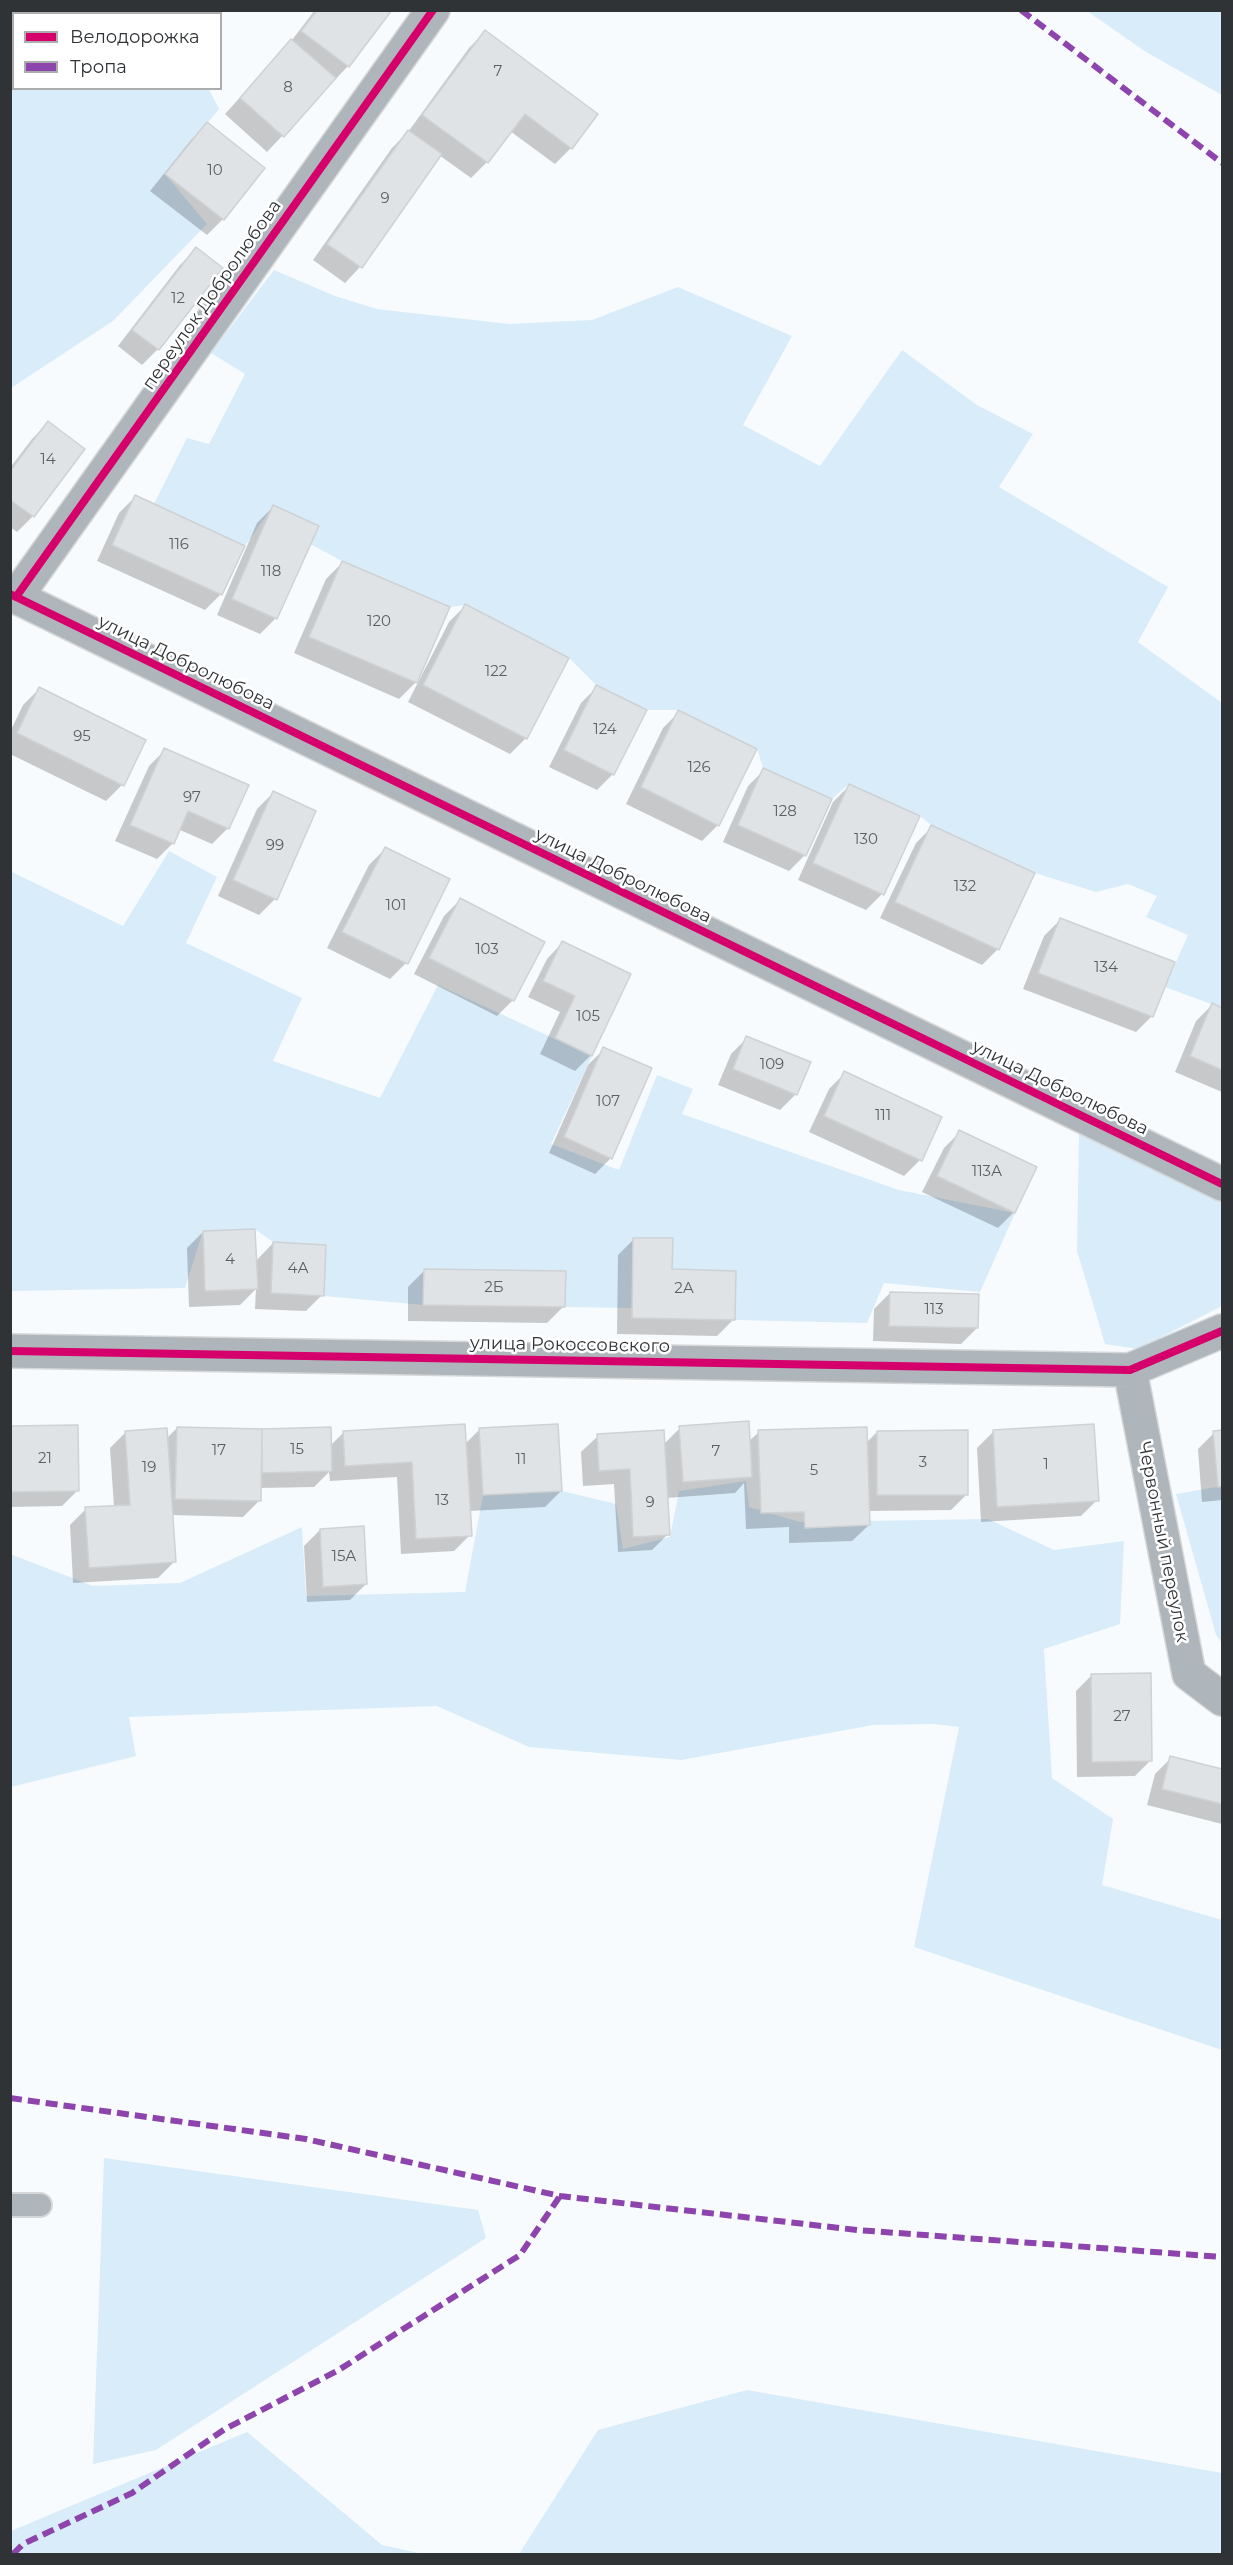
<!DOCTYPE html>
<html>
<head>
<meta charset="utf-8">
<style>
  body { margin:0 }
  #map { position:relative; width:1233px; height:2565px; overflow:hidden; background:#f8fbfd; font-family:Montserrat,sans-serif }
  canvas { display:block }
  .frame { position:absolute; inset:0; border:12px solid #303336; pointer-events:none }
  .legend { position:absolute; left:12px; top:12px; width:210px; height:78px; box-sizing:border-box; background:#fff; border:2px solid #acadaf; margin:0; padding:8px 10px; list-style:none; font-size:18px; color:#303336 }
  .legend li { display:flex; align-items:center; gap:12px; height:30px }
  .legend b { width:30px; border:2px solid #acadaf }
</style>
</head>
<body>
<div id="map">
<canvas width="1233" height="2565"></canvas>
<div class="frame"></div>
<ul class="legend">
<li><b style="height:8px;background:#d6006c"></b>Велодорожка</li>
<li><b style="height:8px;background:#8e44ad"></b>Тропа</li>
</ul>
</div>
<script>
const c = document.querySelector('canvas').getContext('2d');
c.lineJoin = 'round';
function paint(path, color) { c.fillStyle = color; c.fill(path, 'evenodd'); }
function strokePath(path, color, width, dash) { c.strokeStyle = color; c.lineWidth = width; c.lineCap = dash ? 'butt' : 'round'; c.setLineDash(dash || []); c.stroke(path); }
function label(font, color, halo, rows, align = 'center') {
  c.font = font + ' Montserrat,sans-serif'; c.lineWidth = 5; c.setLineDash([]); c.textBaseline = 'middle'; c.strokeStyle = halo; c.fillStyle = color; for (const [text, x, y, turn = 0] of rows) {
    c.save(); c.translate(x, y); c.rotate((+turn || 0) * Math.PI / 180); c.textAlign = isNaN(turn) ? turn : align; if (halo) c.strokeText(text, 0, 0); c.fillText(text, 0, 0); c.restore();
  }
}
paint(new Path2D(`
  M 11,11 L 179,11 L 180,13 L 14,14 L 14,88 L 209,89 L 219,109 L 165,174 L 207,224 L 113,321 L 11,388 Z
  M 1087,11 L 1222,11 L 1222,95 L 1146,52 Z
  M 274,270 L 335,296 L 377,309 L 509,324 L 592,320 L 678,287 L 792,336 L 743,425 L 820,466 L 902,350 L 977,405 L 1033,434 L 999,487 L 1168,587 L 1138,642 L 1222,703 L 1222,1008 L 1165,987 L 1188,935 L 1146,917 L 1157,896 L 1128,884 L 1096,892 L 1035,873 L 931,825 L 920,816 L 849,784 L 832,799 L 763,768 L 757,749 L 678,710 L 647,710 L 596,685 L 569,658 L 465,605 L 450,607 L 342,561 L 310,544 L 273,506 L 245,546 L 154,504 L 187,438 L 209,444 L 245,374 L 211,353 Z
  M 169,851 L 217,877 L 186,943 L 302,998 L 273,1061 L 380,1098 L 438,985 L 592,1056 L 551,1144 L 619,1170 L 657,1075 L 693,1089 L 682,1114 L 899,1190 L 1015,1213 L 980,1292 L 884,1283 L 867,1323 L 735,1320 L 736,1271 L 672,1269 L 672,1238 L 634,1238 L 632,1308 L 565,1307 L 565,1271 L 424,1269 L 423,1305 L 324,1296 L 326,1245 L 273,1242 L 255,1229 L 203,1231 L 185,1288 L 11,1291 L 10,871 L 123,926 Z
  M 1079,1134 L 1222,1200 L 1222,1306 L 1138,1349 L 1105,1344 L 1077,1251 Z
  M 746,1481 L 749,1507 L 800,1522 L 988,1519 L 1054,1550 L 1124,1541 L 1120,1624 L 1044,1649 L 1052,1778 L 1113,1819 L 1102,1885 L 1222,1920 L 1222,2050 L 914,1947 L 959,1727 L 934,1724 L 873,1725 L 681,1760 L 529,1747 L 437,1706 L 129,1717 L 136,1756 L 11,1787 L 10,1554 L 93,1586 L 180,1583 L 302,1527 L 306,1596 L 465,1592 L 483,1495 L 562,1491 L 616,1504 L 623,1549 L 670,1537 L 679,1491 Z
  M 1222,1486 L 1222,1643 L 1216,1635 L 1176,1494 Z
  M 104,2158 L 478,2210 L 486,2238 L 156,2450 L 93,2464 Z
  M 747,2390 L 1222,2473 L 1222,2554 L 519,2554 L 598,2430 Z
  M 247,2432 L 382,2545 L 423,2554 L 11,2554 L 11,2531 Z`), '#d8ecfa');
paint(new Path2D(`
  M 315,10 L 390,10 L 348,66 L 267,152 L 225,114 L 292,40 Z
  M 485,32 L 571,148 L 555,164 L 510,131 L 487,162 L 471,178 L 439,155 L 360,267 L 345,283 L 313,260 L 392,148 L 408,132 L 469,48 Z
  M 207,124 L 263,169 L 223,219 L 207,235 L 150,191 L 191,140 Z
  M 196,249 L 158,349 L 142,365 L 118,346 L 180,265 Z
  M 48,423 L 33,516 L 17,532 L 10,527 L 10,468 L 32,439 Z
  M 135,497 L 221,594 L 205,610 L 97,561 L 119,513 Z
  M 273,507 L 276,618 L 260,634 L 217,615 L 257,523 Z
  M 342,563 L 417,681 L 399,699 L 294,653 L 326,579 Z
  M 465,606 L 526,738 L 510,754 L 408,702 L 449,622 Z
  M 597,687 L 613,774 L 597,790 L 549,767 L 581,703 Z
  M 39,689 L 122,785 L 106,801 L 10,754 L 10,732 L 23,705 Z
  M 679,712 L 718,825 L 702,841 L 626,804 L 663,728 Z
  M 165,750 L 228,828 L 212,844 L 180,830 L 173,843 L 157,859 L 115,841 L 149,766 Z
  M 764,770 L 830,799 L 805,855 L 789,871 L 723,842 L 748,786 Z
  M 849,786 L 882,894 L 866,910 L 798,880 L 833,802 Z
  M 273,793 L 275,899 L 259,915 L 218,896 L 257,809 Z
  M 932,827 L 998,949 L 982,965 L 880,918 L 916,843 Z
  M 385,849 L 448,880 L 406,963 L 390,979 L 327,948 L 369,865 Z
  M 460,900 L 513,1000 L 497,1016 L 414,974 L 444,916 Z
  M 1060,920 L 1152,1016 L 1136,1032 L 1023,989 L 1044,936 Z
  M 562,943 L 591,1055 L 575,1071 L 540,1054 L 560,1012 L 528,997 L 547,959 Z
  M 1212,1005 L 1222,1009 L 1222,1092 L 1175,1072 L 1196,1021 Z
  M 747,1038 L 796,1094 L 780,1110 L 718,1085 L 731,1054 Z
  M 604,1049 L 611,1158 L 595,1174 L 549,1153 L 588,1065 Z
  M 845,1073 L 920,1160 L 904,1176 L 809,1132 L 829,1089 Z
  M 960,1132 L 1014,1212 L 998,1228 L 922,1192 L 944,1148 Z
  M 203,1232 L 255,1262 L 273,1243 L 322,1295 L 306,1311 L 255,1309 L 256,1289 L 240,1305 L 189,1307 L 187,1248 Z
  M 634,1239 L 733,1320 L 717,1336 L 617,1334 L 618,1255 Z
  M 424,1271 L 563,1307 L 547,1323 L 408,1321 L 408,1287 Z
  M 890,1293 L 977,1328 L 961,1344 L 873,1341 L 874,1309 Z
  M 10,1428 L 78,1490 L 62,1506 L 10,1507 Z
  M 177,1428 L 330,1429 L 330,1446 L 344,1432 L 465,1444 L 480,1429 L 561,1491 L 545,1507 L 469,1511 L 470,1535 L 454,1551 L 401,1554 L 397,1477 L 330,1481 L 329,1472 L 314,1487 L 260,1488 L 259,1501 L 243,1517 L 171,1515 L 174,1562 L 158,1578 L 73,1583 L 70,1525 L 86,1509 L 114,1507 L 110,1448 L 126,1432 L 166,1439 Z
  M 680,1428 L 748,1442 L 759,1432 L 866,1443 L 877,1432 L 967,1494 L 951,1510 L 868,1511 L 869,1525 L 852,1541 L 789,1543 L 789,1527 L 746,1529 L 744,1483 L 735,1493 L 666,1498 L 668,1534 L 652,1550 L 618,1552 L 614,1484 L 583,1486 L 581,1452 L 598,1436 L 663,1445 Z
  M 993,1432 L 1097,1500 L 1081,1516 L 981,1522 L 977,1448 Z
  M 1222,1432 L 1222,1500 L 1202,1502 L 1198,1449 L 1214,1433 Z
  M 320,1530 L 366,1584 L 350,1600 L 307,1602 L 304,1546 Z
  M 1092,1675 L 1151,1760 L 1135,1776 L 1077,1777 L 1076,1691 Z
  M 1171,1758 L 1222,1771 L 1222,1824 L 1147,1805 L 1155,1774 Z`), '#0003');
const building = new Path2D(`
  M 317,10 L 352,11 L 392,10 L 349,67 L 301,31 Z
  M 485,30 L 598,114 L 572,149 L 525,114 L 488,163 L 422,115 Z
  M 291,39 L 336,78 L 284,137 L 240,98 Z
  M 207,122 L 265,168 L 224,220 L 165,174 Z
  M 408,130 L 442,154 L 362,268 L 327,244 Z
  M 196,247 L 223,268 L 159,350 L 132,330 Z
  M 48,421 L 85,449 L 34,517 L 10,500 L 10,471 Z
  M 135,495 L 245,546 L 222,595 L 112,545 Z
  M 273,505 L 319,526 L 277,619 L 232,599 Z
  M 342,561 L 450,607 L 417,683 L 309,637 Z
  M 465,604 L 569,658 L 527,739 L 423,685 Z
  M 596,685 L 647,710 L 614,775 L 564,750 Z
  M 39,687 L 146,740 L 124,786 L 17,733 Z
  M 678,710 L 757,749 L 719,826 L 641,787 Z
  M 164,748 L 249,785 L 229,829 L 188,811 L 174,844 L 130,825 Z
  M 763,768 L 832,799 L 806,856 L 738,825 Z
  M 849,784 L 920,816 L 884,895 L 813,863 Z
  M 273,791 L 316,811 L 277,900 L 233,880 Z
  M 931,825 L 1035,873 L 999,950 L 895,902 Z
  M 385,847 L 450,879 L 408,964 L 342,932 Z
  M 460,898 L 545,942 L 514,1001 L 429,958 Z
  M 1060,918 L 1175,962 L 1153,1017 L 1038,973 Z
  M 562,941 L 631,974 L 592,1056 L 555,1038 L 575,996 L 543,981 Z
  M 1212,1003 L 1222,1008 L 1222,1070 L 1190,1056 Z
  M 746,1036 L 811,1062 L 797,1095 L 733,1069 Z
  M 603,1047 L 652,1068 L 612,1159 L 564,1137 Z
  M 844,1071 L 942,1117 L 922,1161 L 824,1116 Z
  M 959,1130 L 1037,1167 L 1015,1213 L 937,1176 Z
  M 255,1229 L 258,1289 L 205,1291 L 203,1231 Z
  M 633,1238 L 673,1238 L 672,1269 L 736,1271 L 735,1320 L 632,1318 Z
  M 273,1242 L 326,1245 L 324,1296 L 271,1293 Z
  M 424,1269 L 566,1271 L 565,1307 L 423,1305 Z
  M 890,1292 L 979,1294 L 978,1328 L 889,1326 Z
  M 749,1421 L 752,1477 L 683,1482 L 679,1426 Z
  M 465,1424 L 472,1536 L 416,1539 L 412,1462 L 345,1466 L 343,1431 Z
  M 558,1424 L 562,1491 L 483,1495 L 479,1428 Z
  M 1094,1424 L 1099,1501 L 997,1507 L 993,1430 Z
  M 78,1425 L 79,1491 L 10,1492 L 10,1426 Z
  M 177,1427 L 262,1429 L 261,1501 L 175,1499 Z
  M 331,1427 L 332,1471 L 262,1473 L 262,1429 Z
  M 867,1427 L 870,1525 L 805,1528 L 804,1512 L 761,1513 L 758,1430 Z
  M 167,1428 L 176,1562 L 89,1568 L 85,1507 L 130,1505 L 125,1431 Z
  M 664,1430 L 670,1535 L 633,1537 L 630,1469 L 599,1471 L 597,1434 Z
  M 968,1430 L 968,1495 L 877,1495 L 877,1431 Z
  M 1222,1430 L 1222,1486 L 1218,1487 L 1213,1431 Z
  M 364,1526 L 367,1584 L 323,1587 L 320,1529 Z
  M 1151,1673 L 1152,1761 L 1092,1762 L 1091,1674 Z
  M 1170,1756 L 1222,1769 L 1222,1804 L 1162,1789 Z`);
paint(building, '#e0e3e5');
strokePath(building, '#cfd2d4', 1.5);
const lane = new Path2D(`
  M 10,2205 L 40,2205`);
const street = new Path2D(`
  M 10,594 L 1222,1184
  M 16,597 L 433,10
  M 10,1351 L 1130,1370 L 1222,1331
  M 1130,1370 L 1189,1674 L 1222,1699`);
strokePath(lane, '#d5d7d8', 26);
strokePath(street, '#d5d7d8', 36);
strokePath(lane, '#aeb5bb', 22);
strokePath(street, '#aeb5bb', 33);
strokePath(new Path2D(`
  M 1021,10 L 1222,163
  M 10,2098 L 306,2139 L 560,2196 L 857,2230 L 1222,2257
  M 13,2554 L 23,2544 L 132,2493 L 225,2429 L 337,2371 L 520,2255 L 560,2196`), '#8e44ad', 6, [12, 6]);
strokePath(new Path2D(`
  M 10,594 L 1222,1184
  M 16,597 L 433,10
  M 10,1351 L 1130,1370 L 1222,1331`), '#d6006c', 8);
label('15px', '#5c5f62', null, [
  ["7",498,72],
  ["8",288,88],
  ["10",215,171],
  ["9",385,199],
  ["12",178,299],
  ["14",48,460],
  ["116",179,545],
  ["118",271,572],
  ["120",379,622],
  ["122",496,672],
  ["124",605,730],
  ["95",82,737],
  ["126",699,768],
  ["97",192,798],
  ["128",785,812],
  ["130",866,840],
  ["99",275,846],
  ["132",965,887],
  ["101",396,906],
  ["103",487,950],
  ["134",1106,968],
  ["105",588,1017],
  ["109",772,1065],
  ["107",608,1102],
  ["111",883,1116],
  ["113А",987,1172],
  ["4",230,1260],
  ["4А",298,1269],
  ["2Б",494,1288],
  ["2А",684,1289],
  ["113",934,1310],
  ["15",297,1450],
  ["17",219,1451],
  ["7",716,1452],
  ["21",45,1459],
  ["11",521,1460],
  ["3",923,1463],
  ["1",1046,1465],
  ["19",149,1468],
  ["5",814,1471],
  ["13",442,1501],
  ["9",650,1503],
  ["15А",344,1557],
  ["27",1122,1717]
]);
label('18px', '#303336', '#fff', [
  ["переулок Добролюбова",212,295,-55],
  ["улица Добролюбова",186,663,26],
  ["улица Добролюбова",623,876,26],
  ["улица Добролюбова",1060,1088,26],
  ["улица Рокоссовского",570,1345,1],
  ["Червонный переулок",1163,1542,79]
]);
</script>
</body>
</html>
